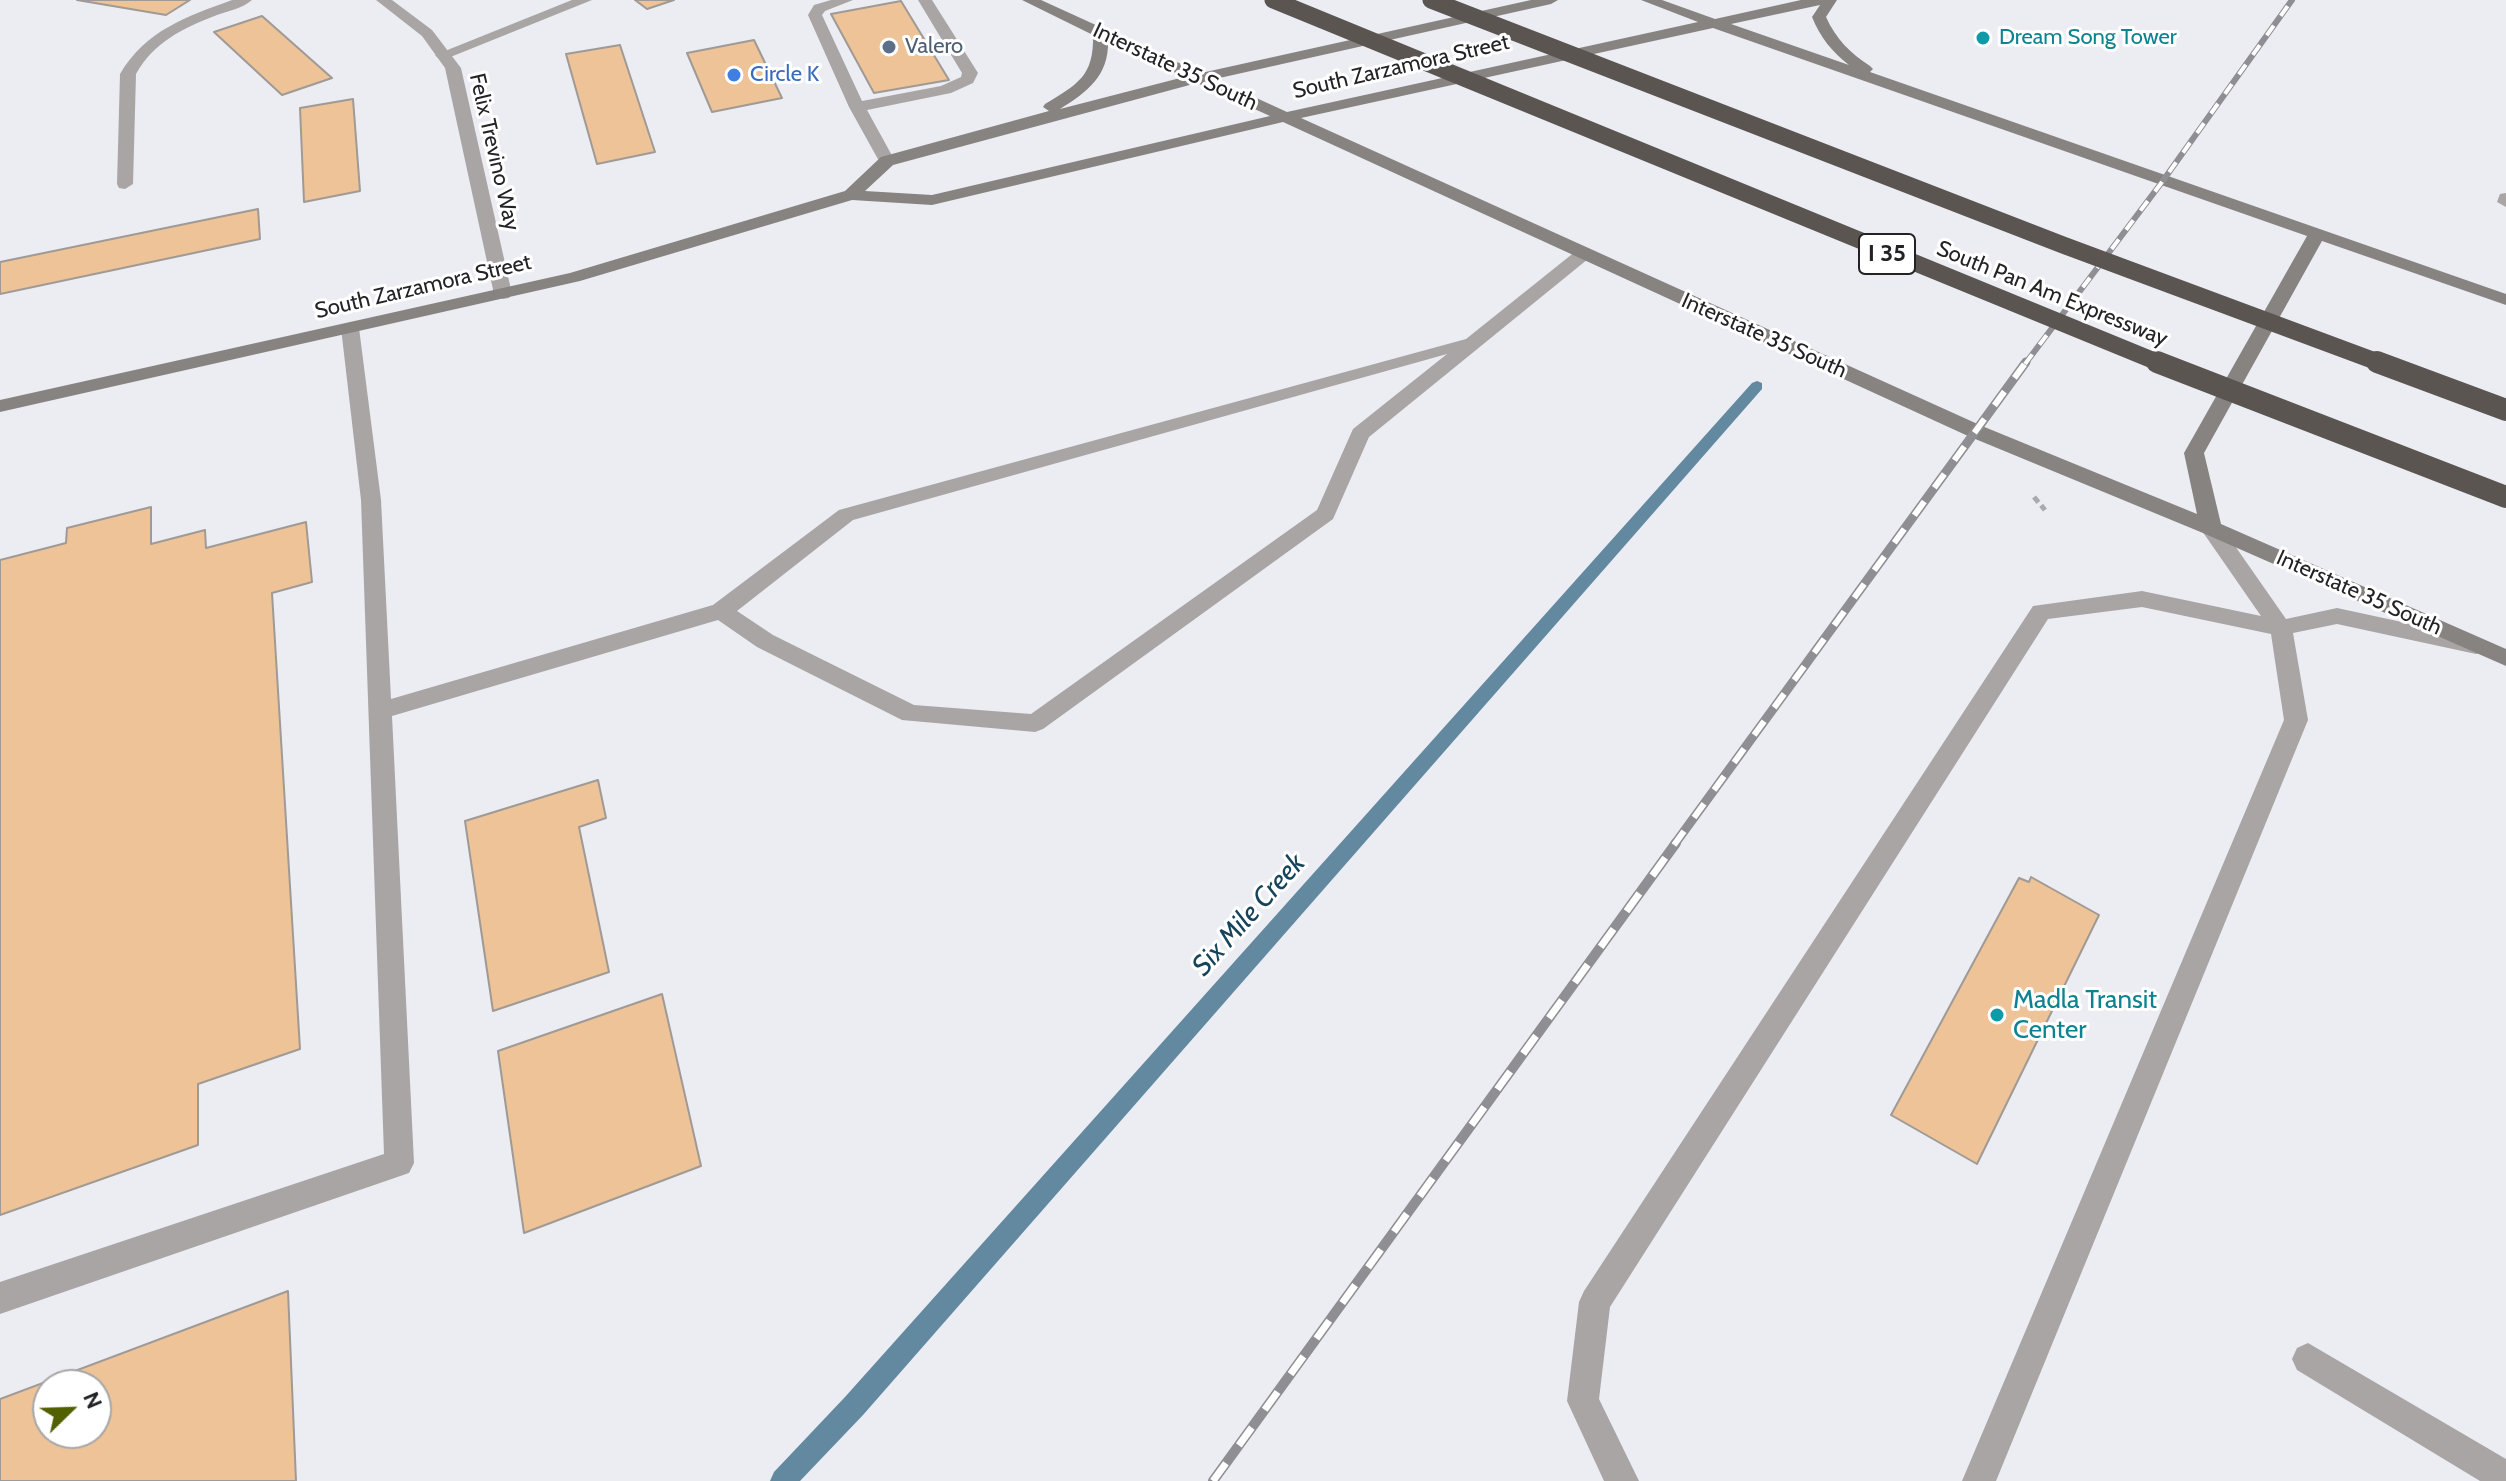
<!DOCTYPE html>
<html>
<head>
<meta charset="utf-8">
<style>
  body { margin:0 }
  #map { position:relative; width:2506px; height:1481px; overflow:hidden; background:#ececf3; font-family:Cabin,sans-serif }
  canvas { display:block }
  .north { position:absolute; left:32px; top:1369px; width:80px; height:80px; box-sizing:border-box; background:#fff; border:2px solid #a7a7a8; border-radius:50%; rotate:67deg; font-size:22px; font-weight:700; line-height:32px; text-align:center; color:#232326 }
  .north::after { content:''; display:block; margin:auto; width:28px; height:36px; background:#536000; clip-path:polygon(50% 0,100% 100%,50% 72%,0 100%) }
</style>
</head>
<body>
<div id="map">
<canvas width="2506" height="1481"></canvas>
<div class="north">N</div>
</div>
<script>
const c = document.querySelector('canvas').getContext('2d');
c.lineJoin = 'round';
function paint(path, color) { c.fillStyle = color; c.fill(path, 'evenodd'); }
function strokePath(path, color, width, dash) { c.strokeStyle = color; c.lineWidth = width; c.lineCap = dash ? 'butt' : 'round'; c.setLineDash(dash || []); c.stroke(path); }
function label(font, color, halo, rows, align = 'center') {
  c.font = font + ' Cabin,sans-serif'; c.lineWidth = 6; c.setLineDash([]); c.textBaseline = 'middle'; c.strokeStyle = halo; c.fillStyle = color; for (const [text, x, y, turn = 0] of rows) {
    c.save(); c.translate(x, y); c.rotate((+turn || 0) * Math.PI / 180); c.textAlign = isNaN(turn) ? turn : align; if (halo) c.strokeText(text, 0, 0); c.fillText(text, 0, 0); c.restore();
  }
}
paint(new Path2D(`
  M 1757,381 L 1762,383 L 1762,389 L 863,1415 L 800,1481 L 770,1481 L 774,1472 L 845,1397 L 1752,383 Z`), '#6289a0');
const building = new Path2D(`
  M 77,0 L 190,0 L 166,15 Z
  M 635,0 L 674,0 L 647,9 Z
  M 901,1 L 949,80 L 874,93 L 831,14 Z
  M 262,16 L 332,78 L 282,95 L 214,32 Z
  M 754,40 L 782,98 L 712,112 L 687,53 Z
  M 620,45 L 655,152 L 597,164 L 566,54 Z
  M 353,99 L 360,191 L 304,202 L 300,108 Z
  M 258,209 L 260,239 L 0,294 L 0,262 Z
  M 151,507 L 151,544 L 205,530 L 206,548 L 306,522 L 312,582 L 272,593 L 300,1049 L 198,1084 L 198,1145 L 0,1215 L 0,560 L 66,543 L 67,528 Z
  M 598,780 L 606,818 L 579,827 L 609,972 L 493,1011 L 465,821 Z
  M 2031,877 L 2099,915 L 1977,1164 L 1891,1115 L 2019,878 L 2029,882 Z
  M 662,994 L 701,1166 L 524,1233 L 498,1051 Z
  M 288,1291 L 296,1481 L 0,1481 L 0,1399 ZM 48,1385 L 96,1385 L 96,1433 L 48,1433 Z`);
paint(building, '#edc397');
strokePath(building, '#9f9a95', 2);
strokePath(new Path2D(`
  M 2034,497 L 2045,510`), '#a9a9ae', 5, [7, 4]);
paint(new Path2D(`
  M 232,0 L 252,0 C 243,8 229,11 217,15 C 183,28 154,42 136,74 L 133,184 L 125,189 L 119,188 L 117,184 L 120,74 C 146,30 186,17 232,0 Z
  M 572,0 L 592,0 L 448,58 L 438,58 L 435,55 Z
  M 831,0 L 853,0 L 825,11 L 822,15 L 862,101 L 941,86 L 961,77 L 962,73 L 918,0 L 932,0 L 978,73 L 973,83 L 951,93 L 867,110 L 895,161 L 893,165 L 887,166 L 879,161 L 849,107 L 808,15 L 814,5 Z
  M 2506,193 L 2506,207 L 2497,202 L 2500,194 Z
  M 1582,250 L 1591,255 L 1588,259 L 1369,437 L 1333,519 L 1043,729 L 1035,732 L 902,720 L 757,647 L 718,620 L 392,716 L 414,1163 L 409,1173 L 0,1314 L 0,1282 L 384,1154 L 361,500 L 341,328 L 343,324 L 357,324 L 359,328 L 381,500 L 391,699 L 713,605 L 839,510 L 1466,339 L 1576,251 ZM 1447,354 L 1353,429 L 1317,510 L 1031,714 L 914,705 L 773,635 L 737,611 L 853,520 Z
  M 2211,521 L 2219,523 L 2286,619 L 2337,608 L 2476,638 L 2484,640 L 2487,646 L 2484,652 L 2476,654 L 2337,624 L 2293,633 L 2308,720 L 1996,1481 L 1962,1481 L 2284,720 L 2271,634 L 2142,607 L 2048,619 L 1610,1307 L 1599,1399 L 1639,1481 L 1604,1481 L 1567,1401 L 1579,1302 L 1584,1291 L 2033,606 L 2142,591 L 2261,616 L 2200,528 L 2203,523 Z
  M 2308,1343 L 2506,1459 L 2506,1481 L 2480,1481 L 2297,1370 L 2292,1359 L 2297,1348 Z`), '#a8a5a4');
paint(new Path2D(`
  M 376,0 L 392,0 L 432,30 L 461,68 L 512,294 L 509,298 L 503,299 L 494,294 L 445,68 L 422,36 Z`), '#a8a5a4');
paint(new Path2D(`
  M 1022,0 L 1041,0 L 1201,73 L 1531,0 L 1558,0 L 1551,4 L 1215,79 L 1287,112 L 1698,22 L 1641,0 L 1662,0 L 1715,19 L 1801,0 L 1837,0 L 1826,17 C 1836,39 1850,53 1870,66 L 1873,69 L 1870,72 L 2506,294 L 2506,305 L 2322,241 L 2204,453 L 2221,524 L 2506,649 L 2506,666 L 2203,533 L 1968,436 L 1283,122 L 932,205 L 852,200 L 580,281 L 0,412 L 0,400 L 570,273 L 845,191 L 881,157 L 1049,111 L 1043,107 L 1045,104 C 1078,84 1094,76 1093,35 ZM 1820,5 L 1812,17 C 1820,37 1832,52 1849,65 L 1731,24 ZM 1713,28 L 2307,236 L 2184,453 L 2197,514 L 1982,426 L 1301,118 ZM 1108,41 L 1184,77 L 1060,109 C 1087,92 1109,76 1108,41 ZM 1197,83 L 1270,116 L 932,195 L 865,191 L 893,165 Z`), '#878380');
const railFar2 = new Path2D(`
  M 2025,364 L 2162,182 L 2292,0`);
const railFar1 = new Path2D(`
  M 1674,845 L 2026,362`);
const rail = new Path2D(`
  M 1213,1481 L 1676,843`);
strokePath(railFar2, '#8e8e93', 6);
strokePath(railFar1, '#8e8e93', 9);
strokePath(rail, '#8e8e93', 10);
strokePath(railFar2, '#fff', 4, [12]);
strokePath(railFar1, '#fff', 6, [17]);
strokePath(rail, '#fff', 7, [22]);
strokePath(new Path2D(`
  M 1273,0 L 2162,364
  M 1431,0 L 2063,245 L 2383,364`), '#5b5552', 17);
strokePath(new Path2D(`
  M 2157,362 L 2506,497
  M 2377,362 L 2506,410`), '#5b5552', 22);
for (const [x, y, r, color] of [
  [1983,38,8,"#0f9aa8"],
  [889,47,8,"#5c6f8a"],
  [734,75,8,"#3f7fe0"],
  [1997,1015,8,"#0f9aa8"]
]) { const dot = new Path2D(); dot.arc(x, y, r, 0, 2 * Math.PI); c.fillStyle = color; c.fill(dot); strokePath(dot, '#fff', 3); }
label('22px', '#0d838f', '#fff', [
  ["Dream Song Tower",1999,38]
], 'left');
label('22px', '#4e5e75', '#fff', [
  ["Valero",905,47]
], 'left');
label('22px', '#232326', '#fff', [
  ["Interstate 35 South",1175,67,25],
  ["South Zarzamora Street",1401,67,-13],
  ["Felix Trevino Way",494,152,77],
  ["South Zarzamora Street",423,287,-13],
  ["South Pan Am Expressway",2052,294,22],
  ["Interstate 35 South",1764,336,24],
  ["Interstate 35 South",2359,593,24]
]);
label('22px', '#366cbe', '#fff', [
  ["Circle K",750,75]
], 'left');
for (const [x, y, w] of [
  [1887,254,56]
]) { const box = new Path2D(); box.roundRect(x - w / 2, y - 20, w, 40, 6); c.fillStyle = '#fff'; c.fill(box); strokePath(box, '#232326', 2); }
label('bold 24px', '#232326', null, [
  ["I 35",1887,254]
]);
label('26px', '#0d838f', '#fff', [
  ["Madla Transit",2013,1000],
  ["Center",2013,1030]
], 'left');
label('italic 28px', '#16445b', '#fff', [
  ["Six Mile Creek",1249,915,-48]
]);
</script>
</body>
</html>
